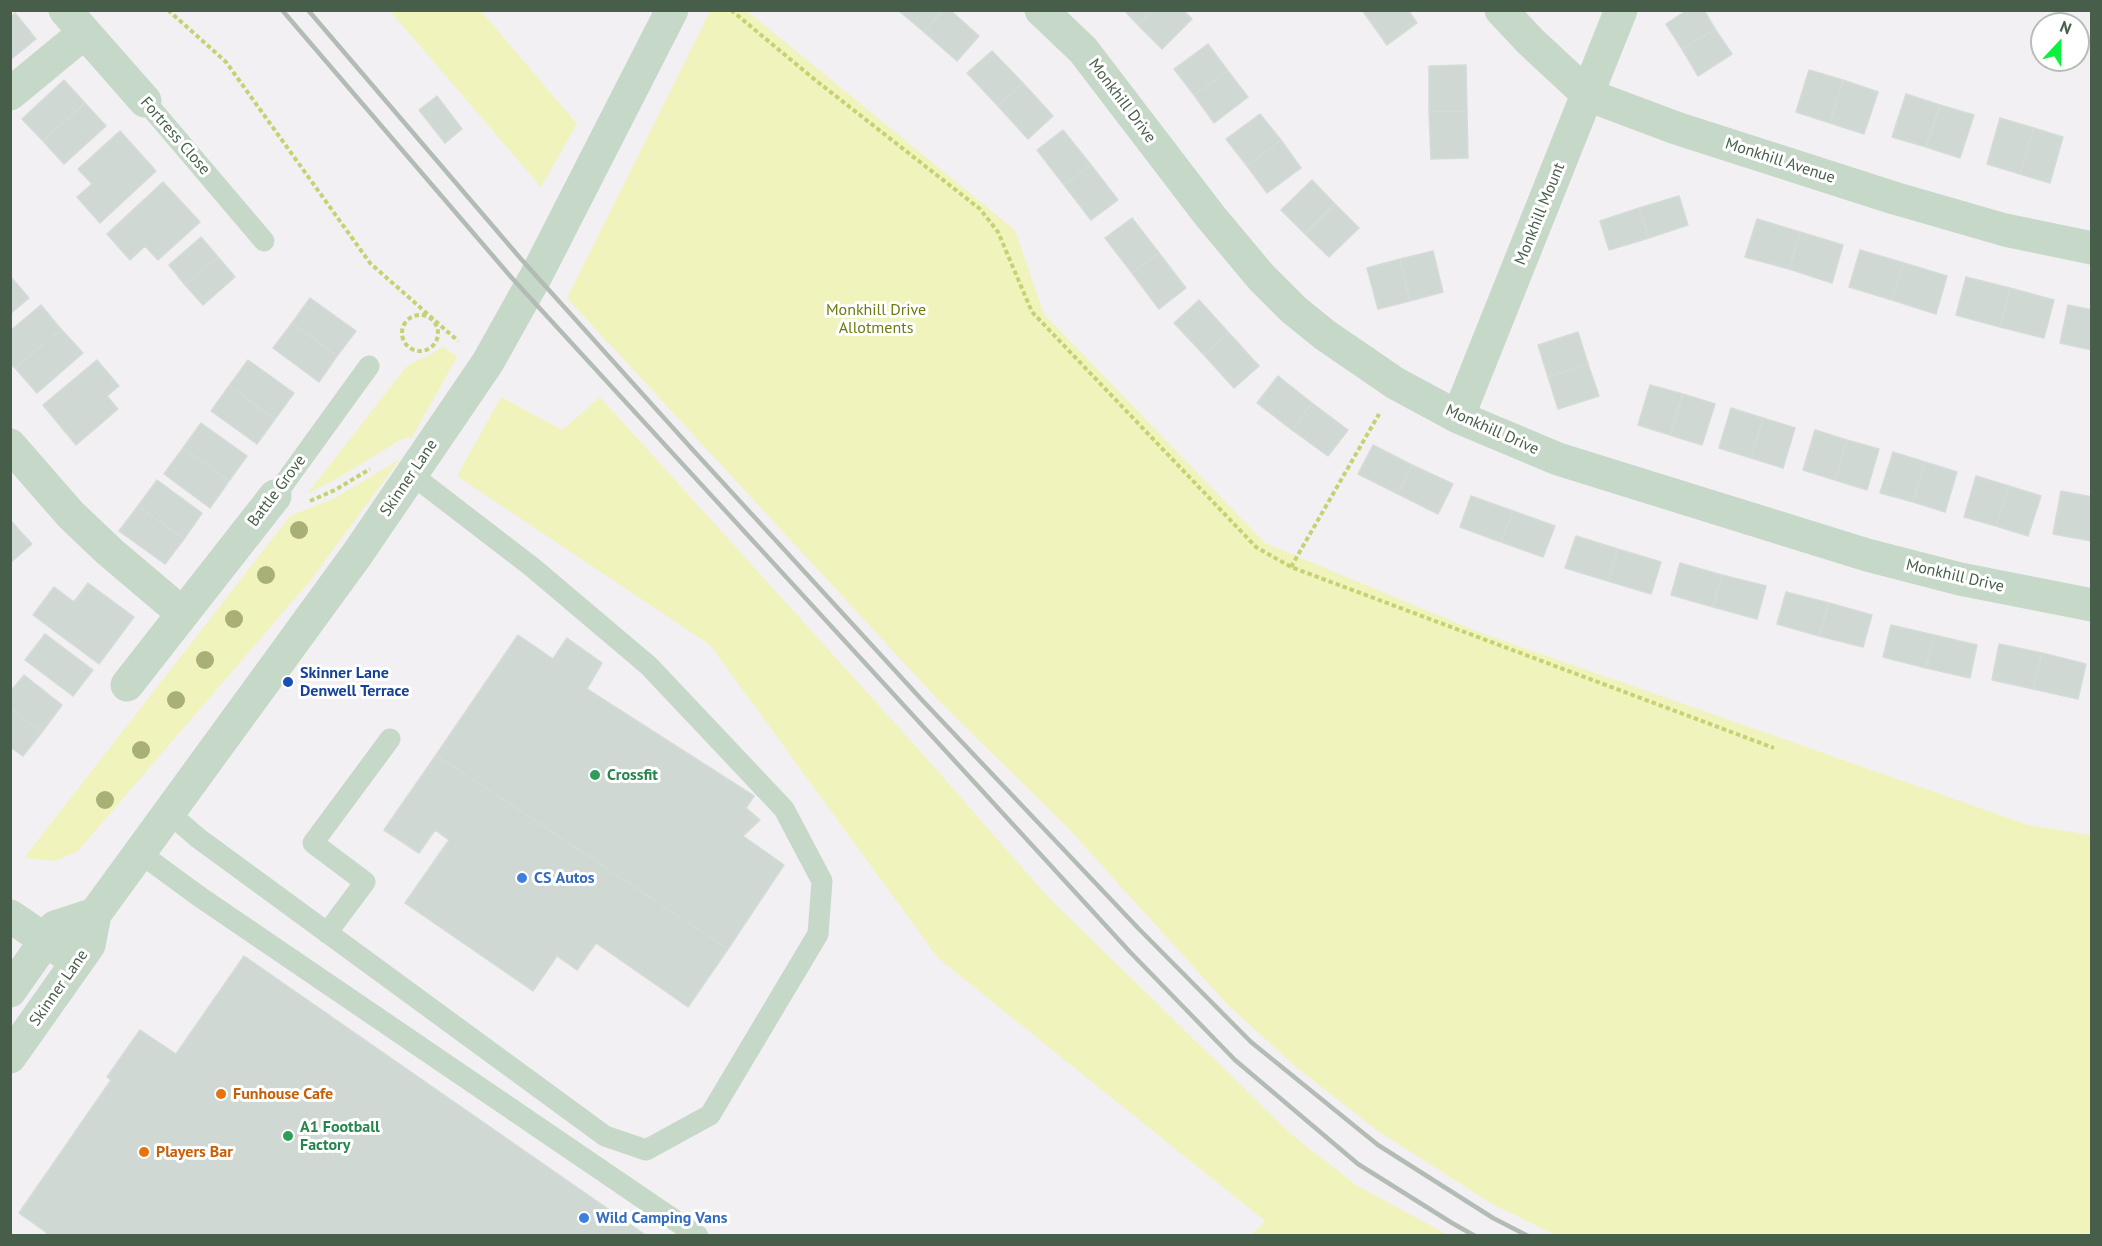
<!DOCTYPE html>
<html>
<head>
<meta charset="utf-8">
<style>
  body { margin:0 }
  #map { position:relative; width:2102px; height:1246px; overflow:hidden; background:#f2f0f3; font-family:"PT Sans",sans-serif }
  canvas { display:block }
  .frame { position:absolute; inset:0; border:12px solid #475f4a; pointer-events:none }
  .north { position:absolute; left:2030px; top:12px; width:60px; height:60px; box-sizing:border-box; background:#fff; border:2px solid #b5bfb7; border-radius:50%; rotate:22deg; font-size:16px; font-weight:700; line-height:24px; text-align:center; color:#475f4a }
  .north::after { content:''; display:block; margin:auto; width:21px; height:27px; background:#0cf13e; clip-path:polygon(50% 0,100% 100%,50% 72%,0 100%) }
</style>
</head>
<body>
<div id="map">
<canvas width="2102" height="1246"></canvas>
<div class="frame"></div>
<div class="north">N</div>
</div>
<script>
const c = document.querySelector('canvas').getContext('2d');
c.lineJoin = 'round';
function paint(path, color) { c.fillStyle = color; c.fill(path, 'evenodd'); }
function strokePath(path, color, width, dash) { c.strokeStyle = color; c.lineWidth = width; c.lineCap = dash ? 'butt' : 'round'; c.setLineDash(dash || []); c.stroke(path); }
function label(font, color, halo, rows, align = 'center') {
  c.font = font + ' "PT Sans",sans-serif'; c.lineWidth = 6; c.setLineDash([]); c.textBaseline = 'middle'; c.strokeStyle = halo; c.fillStyle = color; for (const [text, x, y, turn = 0] of rows) {
    c.save(); c.translate(x, y); c.rotate((+turn || 0) * Math.PI / 180); c.textAlign = isNaN(turn) ? turn : align; if (halo) c.strokeText(text, 0, 0); c.fillText(text, 0, 0); c.restore();
  }
}
paint(new Path2D(`
  M 390,11 L 481,11 L 577,124 L 541,187 Z
  M 710,11 L 747,11 L 1015,230 L 1044,314 L 1265,543 L 1476,631 L 2028,825 L 2091,835 L 2091,1235 L 1556,1235 L 1492,1204 L 1378,1131 L 1296,1067 L 1227,1004 L 1068,828 L 941,703 L 567,298 Z
  M 443,346 L 457,357 L 412,437 L 402,439 L 338,478 L 307,494 L 406,367 C 419,358 433,356 443,346 Z
  M 501,397 L 562,430 L 600,397 L 920,751 L 1047,896 L 1292,1135 L 1356,1185 L 1448,1235 L 1251,1235 L 1265,1221 L 938,958 L 710,645 L 457,476 Z
  M 400,459 L 310,581 L 77,852 L 54,861 L 24,858 L 290,516 L 335,498 Z`), '#f1f3bc');
const building = new Path2D(`
  M 898,10 L 943,10 L 924,32 Z
  M 943,10 L 950,10 L 979,36 L 957,61 L 924,32 Z
  M 1124,10 L 1153,10 L 1138,25 Z
  M 1153,10 L 1183,10 L 1192,19 L 1162,49 L 1138,25 Z
  M 1362,10 L 1408,10 L 1417,23 L 1387,45 Z
  M 1687,10 L 1704,10 L 1715,29 L 1682,49 L 1666,24 Z
  M 15,13 L 36,39 L 10,60 L 10,17 Z
  M 1715,29 L 1732,54 L 1698,76 L 1682,49 Z
  M 1208,44 L 1228,71 L 1194,95 L 1174,69 Z
  M 992,51 L 1023,83 L 998,106 L 967,73 Z
  M 1466,65 L 1467,111 L 1429,112 L 1429,66 Z
  M 1809,70 L 1843,80 L 1830,123 L 1796,112 Z
  M 1228,71 L 1248,97 L 1214,123 L 1194,95 Z
  M 64,80 L 85,103 L 43,141 L 22,119 Z
  M 1843,80 L 1878,92 L 1864,134 L 1830,123 Z
  M 1023,83 L 1053,116 L 1028,139 L 998,106 Z
  M 1906,94 L 1940,105 L 1926,147 L 1892,137 Z
  M 437,96 L 462,129 L 445,143 L 419,110 Z
  M 85,103 L 106,126 L 64,164 L 43,141 Z
  M 1940,105 L 1974,115 L 1960,158 L 1926,147 Z
  M 1467,111 L 1468,158 L 1431,159 L 1429,112 Z
  M 1260,114 L 1281,140 L 1247,166 L 1226,139 Z
  M 2000,118 L 2034,128 L 2020,174 L 1987,164 Z
  M 2034,128 L 2063,137 L 2050,183 L 2020,174 Z
  M 1063,130 L 1091,165 L 1064,185 L 1037,150 Z
  M 120,131 L 156,171 L 100,223 L 77,197 L 92,184 L 78,169 Z
  M 1281,140 L 1301,168 L 1267,193 L 1247,166 Z
  M 1091,165 L 1118,200 L 1091,220 L 1064,185 Z
  M 1312,180 L 1335,204 L 1305,234 L 1281,210 Z
  M 163,182 L 200,222 L 158,260 L 145,246 L 130,260 L 107,234 Z
  M 1679,196 L 1688,225 L 1649,238 L 1639,208 Z
  M 1335,204 L 1359,228 L 1329,257 L 1305,234 Z
  M 1639,208 L 1649,238 L 1609,250 L 1600,221 Z
  M 1132,218 L 1159,253 L 1132,273 L 1105,238 Z
  M 1757,219 L 1800,232 L 1789,269 L 1745,257 Z
  M 1800,232 L 1843,245 L 1832,283 L 1789,269 Z
  M 201,237 L 218,257 L 185,285 L 169,265 Z
  M 1860,250 L 1904,263 L 1892,300 L 1849,287 Z
  M 1433,251 L 1443,292 L 1410,301 L 1400,259 Z
  M 1159,253 L 1186,288 L 1159,309 L 1132,273 Z
  M 218,257 L 235,277 L 203,305 L 185,285 Z
  M 1400,259 L 1410,301 L 1378,309 L 1367,268 Z
  M 1904,263 L 1947,276 L 1936,314 L 1892,300 Z
  M 10,276 L 29,298 L 10,314 Z
  M 1966,277 L 2010,288 L 2000,327 L 1956,315 Z
  M 2010,288 L 2054,300 L 2044,338 L 2000,327 Z
  M 310,298 L 356,331 L 337,356 L 292,323 Z
  M 1199,300 L 1229,333 L 1204,355 L 1174,323 Z
  M 41,305 L 61,329 L 15,368 L 10,363 L 10,331 Z
  M 2068,305 L 2092,310 L 2092,350 L 2060,343 Z
  M 292,323 L 337,356 L 319,382 L 273,348 Z
  M 61,329 L 83,353 L 37,393 L 15,368 Z
  M 1578,332 L 1588,364 L 1548,377 L 1538,345 Z
  M 1229,333 L 1259,366 L 1234,388 L 1204,355 Z
  M 97,360 L 119,386 L 107,396 L 118,409 L 76,445 L 43,405 Z
  M 248,360 L 294,393 L 275,419 L 229,386 Z
  M 1588,364 L 1599,396 L 1558,409 L 1548,377 Z
  M 1278,376 L 1312,403 L 1292,430 L 1257,403 Z
  M 1650,385 L 1683,394 L 1670,435 L 1638,425 Z
  M 229,386 L 275,419 L 257,444 L 211,411 Z
  M 1683,394 L 1715,404 L 1702,445 L 1670,435 Z
  M 1312,403 L 1348,430 L 1328,456 L 1292,430 Z
  M 1731,408 L 1763,418 L 1751,458 L 1719,448 Z
  M 1763,418 L 1795,428 L 1783,468 L 1751,458 Z
  M 201,423 L 247,456 L 229,481 L 183,448 Z
  M 1815,430 L 1847,440 L 1835,480 L 1803,470 Z
  M 1847,440 L 1879,449 L 1867,490 L 1835,480 Z
  M 1373,445 L 1412,465 L 1398,494 L 1358,474 Z
  M 183,448 L 229,481 L 210,508 L 164,474 Z
  M 1893,452 L 1925,462 L 1913,502 L 1880,493 Z
  M 1925,462 L 1957,472 L 1945,512 L 1913,502 Z
  M 1412,465 L 1453,484 L 1438,514 L 1398,494 Z
  M 1976,476 L 2009,486 L 1996,526 L 1964,517 Z
  M 157,480 L 202,513 L 184,539 L 138,506 Z
  M 2009,486 L 2041,496 L 2028,536 L 1996,526 Z
  M 2061,491 L 2092,497 L 2092,541 L 2053,534 Z
  M 1471,496 L 1513,511 L 1501,542 L 1460,527 Z
  M 138,506 L 184,539 L 165,564 L 119,531 Z
  M 1513,511 L 1555,526 L 1543,557 L 1501,542 Z
  M 10,520 L 32,544 L 10,563 Z
  M 1576,536 L 1618,549 L 1608,581 L 1565,568 Z
  M 1618,549 L 1661,562 L 1651,594 L 1608,581 Z
  M 1680,563 L 1722,575 L 1713,607 L 1671,595 Z
  M 1722,575 L 1766,586 L 1757,619 L 1713,607 Z
  M 88,583 L 134,617 L 99,664 L 33,615 L 54,587 L 74,602 Z
  M 1786,592 L 1829,603 L 1819,636 L 1777,624 Z
  M 1829,603 L 1872,615 L 1863,647 L 1819,636 Z
  M 1891,625 L 1934,635 L 1926,668 L 1883,657 Z
  M 45,634 L 93,670 L 73,696 L 25,660 Z
  M 518,635 L 553,659 L 567,638 L 602,663 L 587,689 L 754,796 L 746,808 L 760,820 L 743,836 L 784,865 L 728,949 L 436,755 Z
  M 1934,635 L 1977,645 L 1970,678 L 1926,668 Z
  M 1999,644 L 2042,653 L 2033,689 L 1992,680 Z
  M 2042,653 L 2086,664 L 2078,699 L 2033,689 Z
  M 24,675 L 62,705 L 42,732 L 10,708 L 10,692 Z
  M 10,708 L 42,732 L 23,756 L 10,747 Z
  M 436,755 L 728,949 L 688,1007 L 596,943 L 577,970 L 557,956 L 533,991 L 405,903 L 449,840 L 435,830 L 419,853 L 384,830 Z
  M 244,956 L 647,1236 L 45,1236 L 47,1233 L 19,1213 L 111,1080 L 107,1077 L 140,1030 L 176,1054 Z`);
paint(building, '#cfd8d2');
strokePath(building, '#d4dcd7', 1.5);
strokePath(new Path2D(`
  M 168,10 L 226,62 L 370,263 L 458,341
  M 731,10 L 814,79 L 980,209 L 998,232 L 1032,312 L 1256,547 L 1291,567 L 1774,748
  M402 333a18 18 0 1 1 36 0a18 18 0 1 1-36 0Z
  M 310,501 L 335,490 L 370,469
  M 1291,567 L 1379,414`), '#c4d371', 4, [4.5, 3]);
strokePath(new Path2D(`
  M 145,101 L 264,241
  M 275,496 L 369,366
  M 169,813 L 198,838 L 605,1136 L 646,1150 L 710,1115 L 818,934 L 822,881 L 784,809 L 649,666 L 532,567 L 411,474
  M 140,853 L 200,897 L 698,1236
  M 327,933 L 365,882 L 313,843 L 390,739`), '#c6d8c8', 21);
strokePath(new Path2D(`
  M 65,10 L 145,101
  M 1041,10 L 1083,50 L 1210,216 L 1261,277 L 1294,310 L 1325,335 L 1395,383 L 1458,417 L 1558,459 L 1867,555 L 1960,579 L 2092,605
  M 1501,10 L 1530,41 L 1588,95 L 1676,128 L 1894,198 L 2005,230 L 2092,248
  M 10,94 L 84,33
  M 1458,417 L 1621,10
  M 10,445 L 71,515 L 110,552 L 182,613
  M 127,685 L 275,496
  M 10,916 L 63,952
  M 10,991 L 55,927 L 95,914
  M 10,1057 L 89,945 L 95,914 L 358,553 L 488,362 L 536,276 L 672,10`), '#c6d8c8', 33);
strokePath(new Path2D(`
  M 282,10 L 511,277 L 1130,952 L 1235,1060 L 1358,1164 L 1452,1223 L 1475,1236
  M 308,10 L 521,259 L 692,449 L 922,700 L 1138,928 L 1251,1042 L 1378,1145 L 1493,1218 L 1528,1236`), '#b2bbb4', 4.5);
c.fillStyle = '#a8b076';
for (const [x, y] of [
  [299,530],
  [266,575],
  [234,619],
  [205,660],
  [176,700],
  [141,750],
  [105,800]
]) { c.beginPath(); c.arc(x, y, 9, 0, 2 * Math.PI); c.fill(); }
for (const [x, y, r, color] of [
  [288,682,6,"#1a4fb4"],
  [595,775,6,"#2e9e5b"],
  [522,878,6,"#3f7fe0"],
  [221,1094,6,"#e8710a"],
  [288,1136,6,"#2e9e5b"],
  [144,1152,6,"#e8710a"],
  [584,1218,6,"#3f7fe0"]
]) { const dot = new Path2D(); dot.arc(x, y, r, 0, 2 * Math.PI); c.fillStyle = color; c.fill(dot); strokePath(dot, '#fff', 2); }
label('16px', '#475f4a', '#fff', [
  ["Monkhill Drive",1122,101,53],
  ["Fortress Close",175,136,49],
  ["Monkhill Avenue",1780,161,18],
  ["Monkhill Mount",1540,214,-68],
  ["Monkhill Drive",1492,430,24],
  ["Skinner Lane",409,478,-56],
  ["Battle Grove",277,491,-53],
  ["Monkhill Drive",1955,576,13],
  ["Skinner Lane",59,988,-55]
]);
label('16px', '#6b7b10', '#fff', [
  ["Monkhill Drive",876,310],
  ["Allotments",876,328]
]);
label('bold 16px', '#164399', '#fff', [
  ["Skinner Lane",300,673],
  ["Denwell Terrace",300,691]
], 'left');
label('bold 16px', '#27864d', '#fff', [
  ["Crossfit",607,775],
  ["A1 Football",300,1127],
  ["Factory",300,1145]
], 'left');
label('bold 16px', '#366cbe', '#fff', [
  ["CS Autos",534,878],
  ["Wild Camping Vans",596,1218]
], 'left');
label('bold 16px', '#c56008', '#fff', [
  ["Funhouse Cafe",233,1094],
  ["Players Bar",156,1152]
], 'left');
</script>
</body>
</html>
